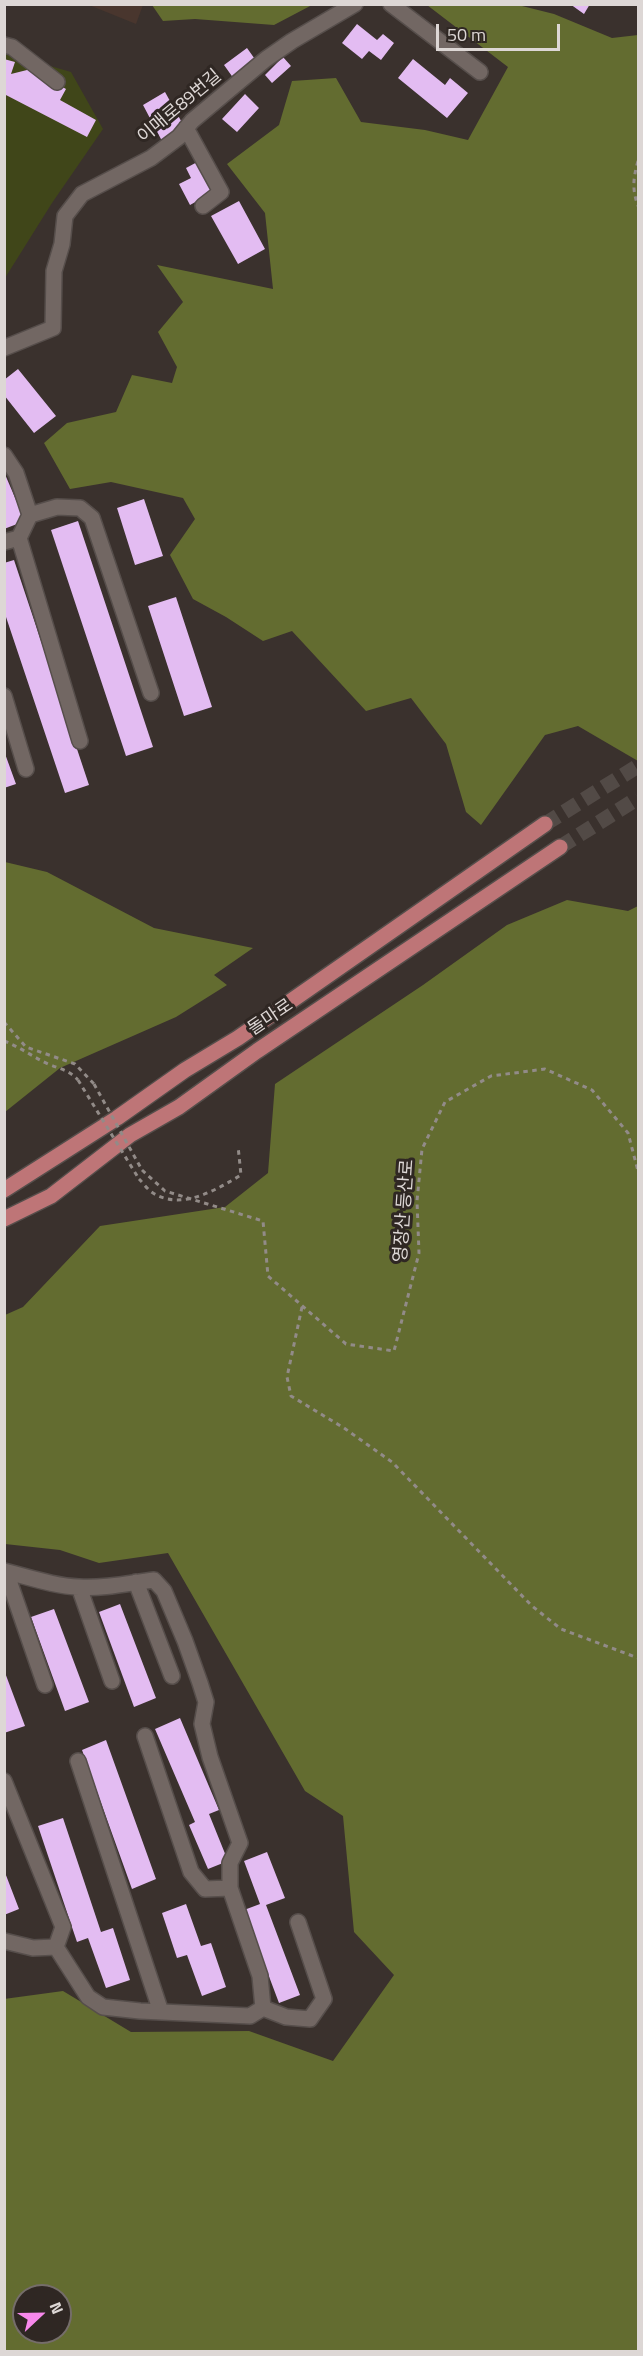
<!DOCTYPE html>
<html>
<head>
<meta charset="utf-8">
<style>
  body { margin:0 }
  #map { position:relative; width:643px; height:2356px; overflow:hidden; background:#3a312d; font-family:"Titillium Web",sans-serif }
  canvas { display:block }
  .frame { position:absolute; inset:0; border:6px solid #ddd7d5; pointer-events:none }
  .north { position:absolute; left:12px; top:2284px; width:60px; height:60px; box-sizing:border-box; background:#2f2723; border:2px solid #756d6a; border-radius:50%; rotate:68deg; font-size:16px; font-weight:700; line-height:24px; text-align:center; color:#ddd7d5 }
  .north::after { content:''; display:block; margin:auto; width:21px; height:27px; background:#f788eb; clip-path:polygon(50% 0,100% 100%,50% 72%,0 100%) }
  .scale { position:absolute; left:436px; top:24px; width:124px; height:27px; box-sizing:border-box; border:3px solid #ddd7d5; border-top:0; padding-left:8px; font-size:18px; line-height:21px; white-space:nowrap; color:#ddd7d5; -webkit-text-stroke:4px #2f2723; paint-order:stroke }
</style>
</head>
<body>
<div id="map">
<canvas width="643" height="2356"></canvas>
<div class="frame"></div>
<div class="north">N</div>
<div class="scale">50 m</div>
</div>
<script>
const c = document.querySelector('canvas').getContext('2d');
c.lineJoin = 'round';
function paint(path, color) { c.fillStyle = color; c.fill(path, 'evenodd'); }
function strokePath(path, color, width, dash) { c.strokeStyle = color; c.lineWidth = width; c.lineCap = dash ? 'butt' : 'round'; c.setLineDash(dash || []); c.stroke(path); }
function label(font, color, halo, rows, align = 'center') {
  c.font = font + ' "Titillium Web","Noto Sans KR",sans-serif'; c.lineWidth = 6; c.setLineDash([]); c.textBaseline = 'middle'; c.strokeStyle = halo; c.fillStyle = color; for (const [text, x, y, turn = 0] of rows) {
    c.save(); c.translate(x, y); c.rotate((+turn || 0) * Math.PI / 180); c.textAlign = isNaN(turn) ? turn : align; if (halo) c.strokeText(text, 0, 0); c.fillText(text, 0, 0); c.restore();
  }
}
paint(new Path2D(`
  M 89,5 L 143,5 L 136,24 Z`), '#49362e');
paint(new Path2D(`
  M 5,53 L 71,72 L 103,129 L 52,203 L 5,278 Z`), '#404619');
paint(new Path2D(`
  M 152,5 L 312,5 L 274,25 L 195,19 L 163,21 Z
  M 427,5 L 518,5 L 554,14 L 612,38 L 638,35 L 638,761 L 578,726 L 545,735 L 481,825 L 466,812 L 446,744 L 411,698 L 366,711 L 292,631 L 263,641 L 226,617 L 193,599 L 170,555 L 195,519 L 183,498 L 111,482 L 70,489 L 44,443 L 67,423 L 116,412 L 132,375 L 172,383 L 177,367 L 158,332 L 183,302 L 157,265 L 273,289 L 265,213 L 227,164 L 279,125 L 292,81 L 336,78 L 361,122 L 425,130 L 468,140 L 508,67 Z
  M 5,862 L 47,872 L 154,928 L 253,948 L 214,975 L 227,985 L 176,1017 L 60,1068 L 5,1112 Z
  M 567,900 L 628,911 L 638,906 L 638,2351 L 5,2351 L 4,1999 L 63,1991 L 131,2032 L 249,2031 L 333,2061 L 394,1975 L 354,1932 L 343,1816 L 305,1791 L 168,1553 L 99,1563 L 60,1550 L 5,1544 L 5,1315 L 23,1307 L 100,1226 L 225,1207 L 268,1173 L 275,1084 L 423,985 L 507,925 ZM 24,2296 L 60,2296 L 60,2332 L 24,2332 Z`), '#636c30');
paint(new Path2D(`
  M 570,4 L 590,4 L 584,14 Z
  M 357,24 L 377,40 L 383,34 L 394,43 L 381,60 L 369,51 L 362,59 L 342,43 Z
  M 247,48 L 257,62 L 234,79 L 224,65 Z
  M 283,57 L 291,66 L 272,83 L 265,75 Z
  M 4,59 L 15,62 L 11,74 L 31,69 L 66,89 L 60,100 L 96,120 L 87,137 L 4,94 Z
  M 413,59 L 445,85 L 450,78 L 468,93 L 447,118 L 398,78 Z
  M 165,92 L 185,128 L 162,141 L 143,105 Z
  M 245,94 L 259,108 L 237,132 L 222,119 Z
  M 201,160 L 217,190 L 190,205 L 179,184 L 191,178 L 186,168 Z
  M 239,201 L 265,249 L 238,264 L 211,216 Z
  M 18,369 L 56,416 L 34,433 L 4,395 L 4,380 Z
  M 4,472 L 25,521 L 4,529 Z
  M 144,499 L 163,556 L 135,565 L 117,508 Z
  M 78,521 L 153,747 L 126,756 L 51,530 Z
  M 14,560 L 89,785 L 65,793 L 4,611 L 4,563 Z
  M 176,597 L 212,707 L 184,716 L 148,606 Z
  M 4,751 L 16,784 L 4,788 Z
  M 120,1604 L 156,1698 L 134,1707 L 99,1612 Z
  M 54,1609 L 89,1702 L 65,1711 L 31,1617 Z
  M 4,1670 L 25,1726 L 4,1733 Z
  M 180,1718 L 219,1810 L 209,1814 L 228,1861 L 208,1869 L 189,1825 L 195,1822 L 155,1729 Z
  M 106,1740 L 156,1879 L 132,1889 L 82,1750 Z
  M 63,1818 L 101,1932 L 113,1928 L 130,1980 L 106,1988 L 88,1938 L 77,1942 L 38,1826 Z
  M 267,1852 L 285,1898 L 266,1905 L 300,1995 L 279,2003 L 244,1910 L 260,1904 L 244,1861 Z
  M 4,1870 L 19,1909 L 4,1915 Z
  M 186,1904 L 201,1946 L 211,1943 L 226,1987 L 202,1996 L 187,1955 L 177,1958 L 162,1913 Z`), '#e3bcf2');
strokePath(new Path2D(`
  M 545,824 L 638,766
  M 560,847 L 638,798`), '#524a46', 15, [15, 8]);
const minor = new Path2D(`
  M 391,4 L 480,72
  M 4,45 L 12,47 L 57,82
  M 186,128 L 221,192 L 203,206
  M 4,348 L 53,328 L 54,271 L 62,244 L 65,216 L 82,194 L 151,158 L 179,137 L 192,121 L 266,59 L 292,41 L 355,4
  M 4,455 L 16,473 L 30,515
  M 19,538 L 80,741
  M 4,542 L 19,538 L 30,515 L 57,507 L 80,508 L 92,518 L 151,693
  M 4,696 L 26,769
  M 4,1571 C 29,1577 53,1586 79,1587 C 104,1589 129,1583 154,1580 L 164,1591 L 185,1641 L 200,1683 L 206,1702 L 202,1724 L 210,1757 L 240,1843 L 230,1863 L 230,1888 L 260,1976 L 263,2008 L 250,2016 L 140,2011 L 103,2007 L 88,1997 L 56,1947 L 33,1948 L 4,1941
  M 6,1572 L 45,1685
  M 136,1582 L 172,1676
  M 79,1587 L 112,1681
  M 145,1736 L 191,1872 L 205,1889 L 230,1888
  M 78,1761 L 161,2012
  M 4,1781 L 63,1927 L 56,1947
  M 263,2008 L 286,2017 L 310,2019 L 324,1999 L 298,1922`);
const major = new Path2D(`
  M 4,1190 L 117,1118 L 185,1070 L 238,1038 L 545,824
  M 4,1219 L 51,1196 L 130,1135 L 179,1107 L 257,1051 L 560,847`);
strokePath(minor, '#564e4b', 18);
strokePath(major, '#564e4b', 18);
strokePath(new Path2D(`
  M 638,161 C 633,179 632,189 638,206
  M 4,1022 L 26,1047 L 75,1064 L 94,1084
  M 4,1041 C 20,1047 33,1057 48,1064 C 60,1069 69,1070 78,1080
  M 142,1170 L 165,1191 L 263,1221 L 268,1276 L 346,1344 L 394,1351 L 419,1253 L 417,1201 L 422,1149 L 445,1102 L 491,1076 L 545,1069 L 592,1090 L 628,1133 L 638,1171
  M 139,1179 C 143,1183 148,1190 153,1193 C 181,1211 216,1190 241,1175 L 238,1146
  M 302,1307 L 287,1377 L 291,1396 L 344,1428 L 392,1462 L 532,1606 L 561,1629 L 638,1658`), '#928b88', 3, [4.5, 4.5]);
strokePath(minor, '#726763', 15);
strokePath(major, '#be7577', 15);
strokePath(new Path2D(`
  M 78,1080 L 139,1179
  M 94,1084 L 142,1170`), '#928b88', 3, [4.5, 4.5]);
label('18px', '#ddd7d5', '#2f2723', [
  ["이매로89번길",180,107,-40],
  ["돌마로",271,1018,-34],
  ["영장산 등산로",405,1211,-86]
]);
</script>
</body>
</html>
